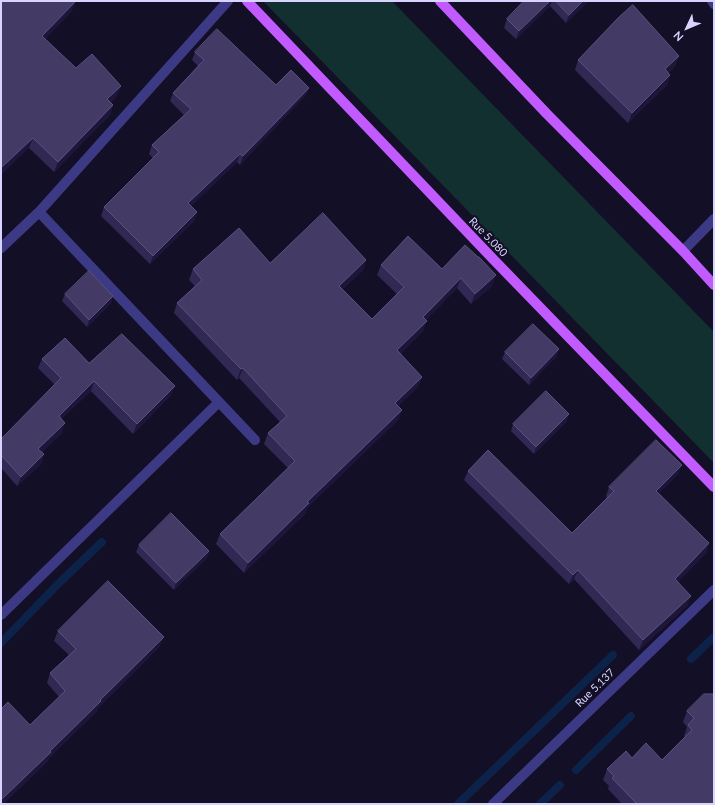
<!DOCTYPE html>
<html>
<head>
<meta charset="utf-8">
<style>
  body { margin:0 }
  #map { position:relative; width:715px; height:805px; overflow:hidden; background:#130f26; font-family:Lato,sans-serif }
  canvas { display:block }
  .frame { position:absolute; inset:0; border:2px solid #d9d4ff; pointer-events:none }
  .north { position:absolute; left:667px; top:8px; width:40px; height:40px; -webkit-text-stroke:3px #130f26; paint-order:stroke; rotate:226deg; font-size:11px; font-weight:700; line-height:16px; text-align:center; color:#d9d4ff }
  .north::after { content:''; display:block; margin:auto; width:14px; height:18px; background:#d9d4ff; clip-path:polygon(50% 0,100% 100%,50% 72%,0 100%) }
</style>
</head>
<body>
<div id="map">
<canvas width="715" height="805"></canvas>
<div class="frame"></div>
<div class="north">N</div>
</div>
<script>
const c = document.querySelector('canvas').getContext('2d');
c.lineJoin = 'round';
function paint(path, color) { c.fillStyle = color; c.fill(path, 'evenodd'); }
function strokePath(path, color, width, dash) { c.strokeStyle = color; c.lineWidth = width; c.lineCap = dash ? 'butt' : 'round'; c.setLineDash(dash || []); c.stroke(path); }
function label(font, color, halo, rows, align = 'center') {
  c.font = font + ' Lato,sans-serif'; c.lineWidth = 4; c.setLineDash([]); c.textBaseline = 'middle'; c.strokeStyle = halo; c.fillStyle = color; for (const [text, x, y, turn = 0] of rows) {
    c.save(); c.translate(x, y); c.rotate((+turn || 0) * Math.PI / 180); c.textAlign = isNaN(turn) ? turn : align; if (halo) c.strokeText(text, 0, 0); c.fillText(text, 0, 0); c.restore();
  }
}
paint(new Path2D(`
  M 263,1 L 392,1 L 714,332 L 714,463 Z`), '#12302f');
strokePath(new Path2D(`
  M 1,643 L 58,584 L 102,542
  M 691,659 L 714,637
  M 576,770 L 631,716
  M 458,804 L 613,655
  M 540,804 L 560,785`), '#0c2248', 8);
strokePath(new Path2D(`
  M 712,1 L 714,4
  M 39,212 L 255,440
  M 1,248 L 39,212 L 228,1
  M 683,251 L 714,219
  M 1,615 L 219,402
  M 493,804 L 714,590`), '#3d3a85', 10);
strokePath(new Path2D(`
  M 247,1 L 494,260 L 714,487
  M 440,1 L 547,114 L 683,251 L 714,285`), '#c25bff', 10);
paint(new Path2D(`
  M 1,1 L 75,2 L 71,12 L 45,39 L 76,68 L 117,96 L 111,102 L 113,105 L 110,115 L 54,172 L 29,148 Z
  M 524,1 L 589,1 L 566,23 L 550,6 L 516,39 L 504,28 L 507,19 Z
  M 195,52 L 276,85 L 309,88 L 305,96 L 240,165 L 237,162 L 191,206 L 197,212 L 194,221 L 150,264 L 101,216 L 104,207 L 153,158 L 149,154 L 152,145 L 184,115 L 170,101 L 173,93 L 198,66 L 192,60 Z
  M 679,56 L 675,66 L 668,73 L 670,75 L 667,85 L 628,123 L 575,70 L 578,60 Z
  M 366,260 L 363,270 L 343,289 L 372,319 L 397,294 L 377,275 L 381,265 L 442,269 L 492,286 L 471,304 L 457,288 L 426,320 L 423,331 L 400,354 L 422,377 L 418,387 L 398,406 L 402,410 L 398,420 L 307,508 L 305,514 L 244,573 L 216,544 L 220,534 L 288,468 L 264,444 L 268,433 L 280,422 L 239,378 L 237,380 L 174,313 L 177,303 L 195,286 L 189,280 L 193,269 L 270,263 Z
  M 65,294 L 113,296 L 111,303 L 87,327 L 62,301 Z
  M 505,352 L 557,356 L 529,385 L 502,359 Z
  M 42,359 L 89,363 L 171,395 L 133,434 L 91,391 L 61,419 L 62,433 L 42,452 L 44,454 L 41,464 L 17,486 L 1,468 L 1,439 L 55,385 L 38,368 Z
  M 567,421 L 534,454 L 511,431 L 513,424 Z
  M 682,465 L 678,474 L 659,493 L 709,543 L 706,553 L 678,582 L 688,605 L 639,650 L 574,579 L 569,584 L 464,480 L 468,471 L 572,533 L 607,498 L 606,496 L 609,487 Z
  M 139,545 L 209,551 L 207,558 L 174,590 L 136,552 Z
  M 58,631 L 160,646 L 98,708 L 97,711 L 49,758 L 47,762 L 3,804 L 1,804 L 30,725 L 59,697 L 47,683 L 50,673 L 69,655 L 54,641 Z
  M 714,694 L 714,804 L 622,804 L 608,789 L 609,786 L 603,780 L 607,769 L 632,758 L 662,760 L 685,737 L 684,736 L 687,727 L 683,722 L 687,711 Z`), '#312854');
paint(new Path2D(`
  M 550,1 L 552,1 L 550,6 L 516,39 L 519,31 Z
  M 583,1 L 589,1 L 566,23 L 569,15 Z
  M 75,2 L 71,12 L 38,46 L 42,36 Z
  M 679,56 L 675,66 L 661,79 L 665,69 Z
  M 670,75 L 667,85 L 628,123 L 632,113 Z
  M 121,86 L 117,96 L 103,109 L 107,99 Z
  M 309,88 L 305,96 L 240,165 L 243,156 Z
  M 113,105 L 110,115 L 54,172 L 58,162 Z
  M 33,138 L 29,148 L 1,175 L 1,168 Z
  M 240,154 L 237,162 L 185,212 L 188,203 Z
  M 197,212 L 194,221 L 150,264 L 153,256 Z
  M 366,260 L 363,270 L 336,296 L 339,286 Z
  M 496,275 L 492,286 L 471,304 L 475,294 Z
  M 461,278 L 457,288 L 419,327 L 423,317 Z
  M 113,296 L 111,303 L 87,327 L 89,320 Z
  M 427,321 L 423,331 L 393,361 L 397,350 Z
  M 559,349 L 557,356 L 529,385 L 531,378 Z
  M 243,368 L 239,378 L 237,380 L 241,369 Z
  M 422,377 L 418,387 L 391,413 L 395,403 Z
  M 94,381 L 91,391 L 55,425 L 59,416 Z
  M 175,386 L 171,395 L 133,434 L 137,424 Z
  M 402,410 L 398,420 L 307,508 L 305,514 L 244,573 L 248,563 L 307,502 Z
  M 569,414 L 567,421 L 534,454 L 536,447 Z
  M 65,423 L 62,433 L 35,459 L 38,449 Z
  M 44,454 L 41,464 L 17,486 L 21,477 Z
  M 682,465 L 678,474 L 653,500 L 656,491 Z
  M 709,543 L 706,553 L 672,588 L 675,579 Z
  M 209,551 L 207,558 L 174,590 L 176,583 Z
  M 578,570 L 574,579 L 569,584 L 573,575 Z
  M 691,596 L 688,605 L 639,650 L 643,640 Z
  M 164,637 L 160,646 L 98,708 L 97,711 L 49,758 L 47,762 L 3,804 L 1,804 L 1,800 Z`), '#1d163a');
const building = new Path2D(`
  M 1,1 L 74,1 L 75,2 L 42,36 L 76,68 L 92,54 L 121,86 L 107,99 L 113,105 L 58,162 L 33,138 L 1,168 Z
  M 524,1 L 550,1 L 519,31 L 507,19 Z
  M 556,1 L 583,1 L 569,15 Z
  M 633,5 L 679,56 L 665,69 L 670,75 L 632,113 L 578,60 L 619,17 Z
  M 217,29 L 276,85 L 291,70 L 309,88 L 243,156 L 240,154 L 188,203 L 197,212 L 153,256 L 104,207 L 159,152 L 152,145 L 191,109 L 173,93 L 204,60 L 195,52 Z
  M 323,213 L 366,260 L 339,286 L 372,319 L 404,287 L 381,265 L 408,236 L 442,269 L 465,245 L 478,257 L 479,257 L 496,275 L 475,294 L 461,278 L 423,317 L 427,321 L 397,350 L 422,377 L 395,403 L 402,410 L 307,502 L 309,503 L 248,563 L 220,534 L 295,461 L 268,433 L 287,416 L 243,368 L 241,369 L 177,303 L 202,280 L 193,269 L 239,228 L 270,263 Z
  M 89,271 L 113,296 L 89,320 L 65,294 Z
  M 533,324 L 559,349 L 531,378 L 505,352 Z
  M 122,334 L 175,386 L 137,424 L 94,381 L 59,416 L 65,423 L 38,449 L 44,454 L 21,477 L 1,455 L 1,439 L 61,378 L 42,359 L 65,338 L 89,363 Z
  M 546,391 L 569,414 L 536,447 L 513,424 Z
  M 656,440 L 682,465 L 656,491 L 709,543 L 675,579 L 691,596 L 643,640 L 578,570 L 573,575 L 468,471 L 488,450 L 572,533 L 614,491 L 609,487 Z
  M 171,513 L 209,551 L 176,583 L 139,545 Z
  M 108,581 L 164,637 L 100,700 L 101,701 L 50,751 L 51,752 L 1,800 L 1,709 L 8,702 L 30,725 L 65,691 L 50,673 L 76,649 L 58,631 Z
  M 704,694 L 714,694 L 714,804 L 637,804 L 612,778 L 614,776 L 607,769 L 626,751 L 632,758 L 646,743 L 662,760 L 692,730 L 688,725 L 694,718 L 687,711 Z`);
paint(building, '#433a66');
strokePath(building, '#5a527e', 1);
label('11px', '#d9d4ff', '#130f26', [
  ["Rue 5.080",488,237,46],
  ["Rue 5.137",595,688,-44]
]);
</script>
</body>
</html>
